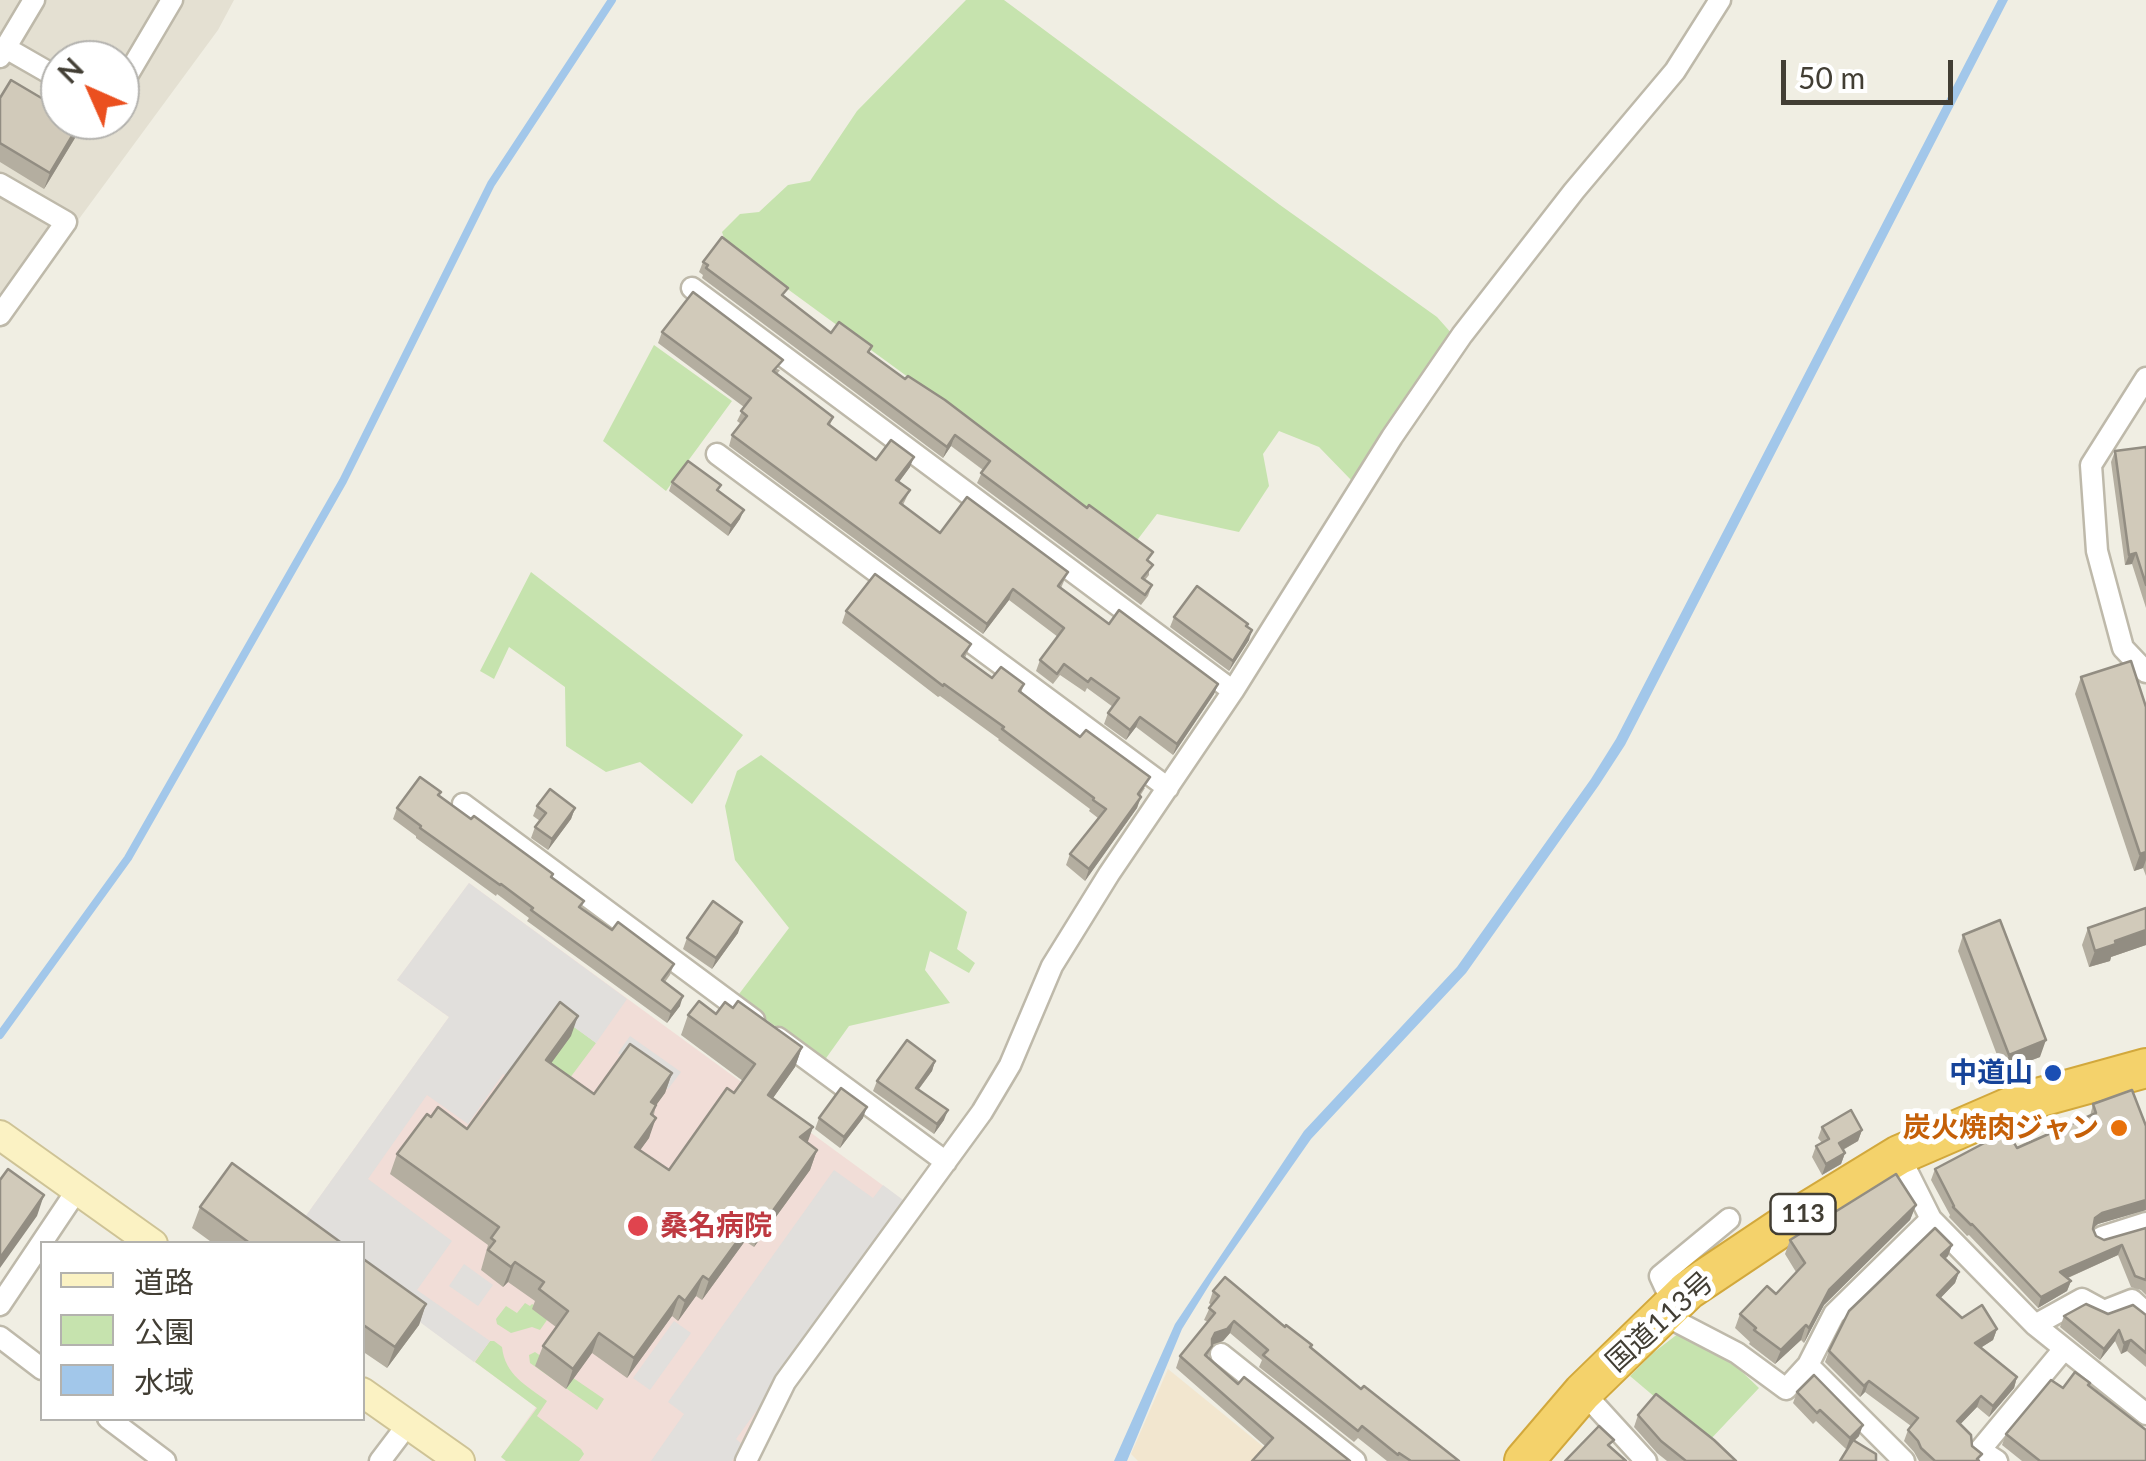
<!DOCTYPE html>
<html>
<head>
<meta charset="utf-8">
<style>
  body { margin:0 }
  #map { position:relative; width:2146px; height:1461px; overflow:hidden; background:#f0eee3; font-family:Lato,"Noto Sans JP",sans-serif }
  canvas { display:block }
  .legend { position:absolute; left:40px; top:1241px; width:325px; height:180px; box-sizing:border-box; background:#fff; border:2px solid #b3b2ae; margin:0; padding:12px 18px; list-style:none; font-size:30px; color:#423e34 }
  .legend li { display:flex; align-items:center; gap:20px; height:50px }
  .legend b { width:50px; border:2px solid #b3b2ae }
  .north { position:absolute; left:40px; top:40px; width:100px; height:100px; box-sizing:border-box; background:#fff; border:2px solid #b3b2ae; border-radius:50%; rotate:315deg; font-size:28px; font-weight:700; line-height:40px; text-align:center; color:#423e34 }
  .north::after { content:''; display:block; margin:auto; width:35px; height:45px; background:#eb501f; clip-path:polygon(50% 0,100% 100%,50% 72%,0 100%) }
  .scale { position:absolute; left:1781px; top:60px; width:172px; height:45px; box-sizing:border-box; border:5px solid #423e34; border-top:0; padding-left:12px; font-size:30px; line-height:35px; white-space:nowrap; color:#423e34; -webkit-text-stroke:8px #fff; paint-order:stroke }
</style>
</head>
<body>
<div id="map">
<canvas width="2146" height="1461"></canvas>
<ul class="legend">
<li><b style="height:12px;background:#fbf2c3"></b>道路</li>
<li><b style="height:28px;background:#c6e3ae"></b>公園</li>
<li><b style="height:28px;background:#a2c7ea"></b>水域</li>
</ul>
<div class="north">N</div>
<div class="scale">50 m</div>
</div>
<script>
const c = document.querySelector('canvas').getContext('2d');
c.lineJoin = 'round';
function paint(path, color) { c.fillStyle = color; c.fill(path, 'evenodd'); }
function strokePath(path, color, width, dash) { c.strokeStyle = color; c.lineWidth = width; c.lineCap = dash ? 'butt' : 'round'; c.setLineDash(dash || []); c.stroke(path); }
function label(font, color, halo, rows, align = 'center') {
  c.font = font + ' Lato,"Noto Sans JP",sans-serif'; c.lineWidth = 10; c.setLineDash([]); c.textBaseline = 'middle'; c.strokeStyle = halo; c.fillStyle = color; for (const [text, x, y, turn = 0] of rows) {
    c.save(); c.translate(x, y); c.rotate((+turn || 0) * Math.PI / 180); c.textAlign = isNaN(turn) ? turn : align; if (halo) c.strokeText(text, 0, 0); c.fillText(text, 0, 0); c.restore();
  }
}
paint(new Path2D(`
  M 0,0 L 234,0 L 218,30 L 76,223 L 59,212 L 0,296 ZM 60,60 L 120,60 L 120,120 L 60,120 Z`), '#e4e0d2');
paint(new Path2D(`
  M 1168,1369 L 1281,1461 L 1138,1461 L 1131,1454 Z`), '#f2e6cf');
paint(new Path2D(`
  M 469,883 L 907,1203 L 739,1461 L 506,1461 L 501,1457 L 536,1407 L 363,1280 L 362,1244 L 295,1231 L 449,1017 L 397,980 Z`), '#f1ddd7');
paint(new Path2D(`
  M 966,0 L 1004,0 L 1280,205 L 1437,317 L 1453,335 L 1392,420 L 1352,481 L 1319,447 L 1279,431 L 1263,454 L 1269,486 L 1239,532 L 1157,514 L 1135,543 L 726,244 L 722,232 L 740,214 L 759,212 L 788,185 L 810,181 L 857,111 Z
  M 654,345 L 732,401 L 666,491 L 603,441 Z
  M 531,572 L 743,735 L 692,804 L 640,762 L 606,772 L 566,746 L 565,687 L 509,647 L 494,679 L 480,671 Z
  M 761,755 L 967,912 L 957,949 L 975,963 L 969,973 L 930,951 L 925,970 L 950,1003 L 849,1026 L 824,1061 L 736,998 L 789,928 L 735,860 L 725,806 L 737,771 Z
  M 553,1011 L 596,1043 L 558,1094 L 523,1054 Z
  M 525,1303 L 530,1306 L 532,1304 L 534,1305 L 547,1320 L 540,1330 L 532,1327 L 511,1333 L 497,1324 L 496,1319 L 506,1306 L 517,1313 Z
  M 1679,1333 L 1737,1367 L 1759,1388 L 1708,1442 L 1630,1376 L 1653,1353 Z
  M 490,1341 L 494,1341 L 502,1347 C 505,1375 526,1385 547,1401 L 537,1416 L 581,1449 L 584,1454 L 579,1461 L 506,1461 L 501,1457 L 537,1408 L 475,1362 Z
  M 535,1352 L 604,1399 L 597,1410 L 530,1363 L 529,1355 Z`), '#c6e3ae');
paint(new Path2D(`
  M 469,883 L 627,999 L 596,1043 L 553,1012 L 507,1076 L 503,1074 L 468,1124 L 427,1095 L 368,1179 L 452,1241 L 417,1290 L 490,1341 L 474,1362 L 363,1280 L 362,1244 L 312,1243 L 295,1231 L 449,1017 L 397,980 Z
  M 630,1036 L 681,1072 L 668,1089 L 618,1053 Z
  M 834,1170 L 873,1198 L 883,1185 L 907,1203 L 736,1439 L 743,1445 L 732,1461 L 651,1461 L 684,1414 L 668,1402 Z
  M 464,1264 L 493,1285 L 478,1306 L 449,1286 Z
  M 674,1321 L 691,1333 L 650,1390 L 633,1378 Z`), '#e1dfdc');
paint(new Path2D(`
  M 1998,0 L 2008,0 L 1625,745 L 1599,785 L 1466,973 L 1311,1139 L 1213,1279 L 1182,1329 L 1127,1461 L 1114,1461 L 1175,1324 L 1304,1131 L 1457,967 L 1591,779 L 1616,739 Z`), '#a2c7ea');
strokePath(new Path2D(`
  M 0,1035 L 128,858 L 343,481 L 491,184 L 612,0`), '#a2c7ea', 8);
const street = new Path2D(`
  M 6,48 L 60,79
  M 0,57 L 34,0
  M 120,88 L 172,0
  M 0,184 L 66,222 L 0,315
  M 692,288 L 1233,691
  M 2146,378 L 2091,465 L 2097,551 L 2123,648 L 2146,672
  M 717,454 L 1168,788
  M 463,804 L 754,1020
  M 778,1038 L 946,1162
  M 1899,1155 L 1931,1219 L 2035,1325 L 2146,1414
  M 2102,1237 L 2146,1223
  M 1673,1304 L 1660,1276 L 1729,1219
  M 0,1305 L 77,1190
  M 1662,1314 L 1737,1353 L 1786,1389 L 1808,1365 L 1904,1461
  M 2035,1325 L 2082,1299 L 2104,1311 L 2132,1300 L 2146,1313
  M 0,1337 L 42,1369
  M 1221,1354 L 1355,1461
  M 1808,1365 L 1834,1314 L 1931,1219
  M 1583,1392 L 1646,1461
  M 108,1418 L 165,1461
  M 380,1461 L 408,1424
  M 746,1461 L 785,1382 L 982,1112 L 1010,1065 L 1052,966 L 1109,874 L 1233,691 L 1392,437 L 1462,335 L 1574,191 L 1675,71 L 1720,0
  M 1997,1461 L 1980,1450 L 2064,1349`);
const secondary = new Path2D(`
  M 0,1135 L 153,1244
  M 362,1392 L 460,1461`);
const highway = new Path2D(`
  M 1524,1461 L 1583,1392 L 1688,1290 L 1788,1223 L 1899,1155 L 2019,1103 L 2146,1068`);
strokePath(street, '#beb9aa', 25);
strokePath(secondary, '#cec396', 32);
strokePath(highway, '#d2a83c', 42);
strokePath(street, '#fff', 20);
strokePath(secondary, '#fbf2c3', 28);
strokePath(highway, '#f4d26b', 38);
paint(new Path2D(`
  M 0,98 L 75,138 L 44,189 L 0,162 Z
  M 703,262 L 784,297 L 831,333 L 872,346 L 869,353 L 1149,562 L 1149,575 L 1145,580 L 1152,585 L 1148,596 L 1141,605 L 977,483 L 983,470 L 951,446 L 943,458 L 702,278 L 703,275 L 699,272 Z
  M 662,332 L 780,370 L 777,374 L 833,417 L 830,425 L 876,460 L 910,467 L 899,482 L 910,490 L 903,505 L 940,533 L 1068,572 L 1061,588 L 1109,624 L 1218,684 L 1214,694 L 1173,755 L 1136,727 L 1126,740 L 1104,724 L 1108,713 L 1113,707 L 1087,688 L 1085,692 L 1060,675 L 1053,684 L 1036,671 L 1040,660 L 1058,637 L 1009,600 L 983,634 L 729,446 L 732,435 L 741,424 L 737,421 L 744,407 L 658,343 Z
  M 2146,447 L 2146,608 L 2132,564 L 2125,565 L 2111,462 L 2115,451 Z
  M 672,482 L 721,485 L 718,491 L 740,519 L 728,536 L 669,491 Z
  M 846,611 L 971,644 L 965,658 L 992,678 L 1024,684 L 1021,693 L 1145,788 L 1140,796 L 1137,808 L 1085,881 L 1066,865 L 1070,854 L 1098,818 L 1089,811 L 1090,809 L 998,740 L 999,739 L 940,696 L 938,697 L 842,623 Z
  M 1174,617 L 1247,626 L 1249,640 L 1229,671 L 1170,627 Z
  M 2081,677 L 2146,707 L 2146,876 L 2143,868 L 2134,871 L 2075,694 Z
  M 441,792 L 439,796 L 584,901 L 581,908 L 612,930 L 674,964 L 670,975 L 665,982 L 680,1006 L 667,1023 L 527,921 L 529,918 L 497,894 L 496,896 L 416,838 L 416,836 L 393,819 L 397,808 Z
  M 537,806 L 575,808 L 571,819 L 548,850 L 531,838 L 535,827 L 540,821 L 533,816 Z
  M 2146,908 L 2146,945 L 2111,957 L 2110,961 L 2089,967 L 2082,945 L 2088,928 Z
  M 738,933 L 712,969 L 683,949 L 687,938 Z
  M 1963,935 L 2040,1057 L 2003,1071 L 1958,951 Z
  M 733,1008 L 802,1047 L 795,1067 L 773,1098 L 813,1127 L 807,1142 L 817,1150 L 810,1170 L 754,1247 L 745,1241 L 702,1300 L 696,1296 L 678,1321 L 672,1316 L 627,1378 L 592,1353 L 566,1389 L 535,1366 L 543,1346 L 556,1327 L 532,1309 L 535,1301 L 508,1282 L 503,1287 L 481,1270 L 488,1245 L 390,1174 L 397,1154 L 467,1129 L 571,1036 L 551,1063 L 594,1094 L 672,1073 L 665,1093 L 656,1105 L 649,1138 L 640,1150 L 669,1170 L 743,1081 L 681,1035 L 688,1015 L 716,1014 Z
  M 935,1061 L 932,1071 L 919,1089 L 944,1120 L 934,1134 L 873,1091 L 877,1081 Z
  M 2093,1104 L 2146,1126 L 2146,1210 L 2098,1224 L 2093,1229 L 2096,1236 L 2104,1240 L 2146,1228 L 2146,1295 L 2141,1290 L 2131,1287 L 2118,1255 L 2068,1278 L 2071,1281 L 2067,1291 L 2038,1308 L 1969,1235 L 1967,1236 L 1949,1217 L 1950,1215 L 1931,1180 L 1935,1169 L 1986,1142 L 1988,1136 L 2017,1148 L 2090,1116 Z
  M 819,1118 L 863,1118 L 840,1148 L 815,1129 Z
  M 1822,1127 L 1862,1130 L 1858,1141 L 1843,1150 L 1845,1153 L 1841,1164 L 1822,1175 L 1812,1157 L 1816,1146 L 1822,1143 L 1818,1138 Z
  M 1916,1205 L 1910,1220 L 1824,1305 L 1804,1343 L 1801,1340 L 1775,1364 L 1749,1344 L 1750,1342 L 1735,1328 L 1740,1314 L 1776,1294 L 1796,1272 L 1785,1254 L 1790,1240 Z
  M 200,1207 L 343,1244 L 214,1244 L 192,1228 Z
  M 1952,1245 L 1948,1256 L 1945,1259 L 1959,1272 L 1955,1283 L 1940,1298 L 1962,1318 L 1997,1329 L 1993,1340 L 1980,1348 L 2017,1377 L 2014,1388 L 1989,1417 L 1977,1407 L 1960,1424 L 1980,1461 L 1919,1461 L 1914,1452 L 1904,1441 L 1908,1430 L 1911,1426 L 1865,1392 L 1860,1397 L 1825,1362 L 1829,1351 Z
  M 362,1258 L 426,1304 L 419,1325 L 387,1368 L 362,1351 Z
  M 1213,1291 L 1311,1348 L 1361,1389 L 1459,1461 L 1387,1461 L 1358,1438 L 1354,1442 L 1259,1367 L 1262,1360 L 1230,1333 L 1223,1341 L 1212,1344 L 1208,1357 L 1238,1384 L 1340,1452 L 1265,1446 L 1176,1368 L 1180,1356 L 1208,1322 L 1204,1320 L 1211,1305 L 1209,1303 Z
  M 2108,1314 L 2146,1315 L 2146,1367 L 2127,1351 L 2121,1354 L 2115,1341 L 2100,1360 L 2060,1327 L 2064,1316 Z
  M 2089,1386 L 2146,1461 L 2022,1461 L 2002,1445 L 2006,1434 L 2063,1388 Z
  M 1797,1392 L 1859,1436 L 1846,1449 L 1816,1421 L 1813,1424 L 1793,1403 Z
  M 1638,1415 L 1736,1461 L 1667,1461 L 1657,1453 L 1634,1427 Z`), '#b4aea0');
paint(new Path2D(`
  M 81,121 L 75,138 L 44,189 L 50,173 Z
  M 955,435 L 951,446 L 943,458 L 947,447 Z
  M 914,457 L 910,467 L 893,490 L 896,480 Z
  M 744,510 L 740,519 L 728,536 L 731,526 Z
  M 2136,553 L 2132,564 L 2125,565 L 2129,555 Z
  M 1013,589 L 1009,600 L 983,634 L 987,624 Z
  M 1252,630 L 1249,640 L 1229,671 L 1233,661 Z
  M 1218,684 L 1214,694 L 1173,755 L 1177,744 Z
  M 1140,717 L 1136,727 L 1126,740 L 1130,730 Z
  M 1141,797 L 1137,808 L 1085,881 L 1089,869 Z
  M 575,808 L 571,819 L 548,850 L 552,839 Z
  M 2146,852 L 2146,860 L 2143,868 L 2134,871 L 2140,854 Z
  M 742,922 L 738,933 L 712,969 L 716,958 Z
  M 2146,930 L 2146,945 L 2111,957 L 2110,961 L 2089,967 L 2095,951 L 2115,941 Z
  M 683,996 L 680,1006 L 667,1023 L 671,1012 Z
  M 578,1016 L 571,1036 L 539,1080 L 546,1060 Z
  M 2046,1040 L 2040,1057 L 2003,1071 L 2009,1055 Z
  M 802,1047 L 795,1067 L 761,1115 L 768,1095 Z
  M 935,1061 L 932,1071 L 912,1098 L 916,1088 Z
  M 672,1073 L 665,1093 L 644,1122 L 651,1102 Z
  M 867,1107 L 863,1118 L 840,1148 L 844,1137 Z
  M 948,1110 L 944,1120 L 934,1134 L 937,1124 Z
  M 656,1118 L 649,1138 L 628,1167 L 635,1147 Z
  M 813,1127 L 806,1147 L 800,1137 Z
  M 1862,1130 L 1858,1141 L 1835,1154 L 1839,1143 Z
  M 817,1150 L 810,1170 L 754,1247 L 761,1227 Z
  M 1845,1153 L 1841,1164 L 1822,1175 L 1826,1164 Z
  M 44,1195 L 37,1216 L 0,1268 L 0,1258 Z
  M 2146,1200 L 2146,1210 L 2098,1224 L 2091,1229 L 2095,1218 L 2102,1213 Z
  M 1916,1205 L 1910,1220 L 1824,1305 L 1804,1343 L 1809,1328 L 1829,1290 Z
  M 752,1221 L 745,1241 L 702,1300 L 709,1280 Z
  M 1952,1245 L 1948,1256 L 1937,1266 L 1941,1255 Z
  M 2122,1245 L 2118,1255 L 2056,1283 L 2060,1272 Z
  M 515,1262 L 508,1282 L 503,1287 L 511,1267 Z
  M 1959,1272 L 1955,1283 L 1933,1306 L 1937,1295 Z
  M 703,1276 L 696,1296 L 678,1321 L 685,1301 Z
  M 2071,1281 L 2067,1291 L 2038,1308 L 2041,1297 Z
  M 679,1296 L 672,1316 L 627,1378 L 634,1358 Z
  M 426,1304 L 419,1325 L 387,1368 L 395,1347 Z
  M 1234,1321 L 1230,1333 L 1223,1341 L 1211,1345 L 1208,1351 L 1215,1333 Z
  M 1806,1325 L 1801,1340 L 1775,1364 L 1781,1350 Z
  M 1997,1329 L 1993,1340 L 1971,1354 L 1975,1343 Z
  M 2119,1330 L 2115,1341 L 2100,1360 L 2104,1349 Z
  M 599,1333 L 592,1353 L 566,1389 L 573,1369 Z
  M 2131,1340 L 2127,1351 L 2121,1354 L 2124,1343 Z
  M 2017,1377 L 2014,1388 L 1989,1417 L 1993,1406 Z
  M 1869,1381 L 1865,1392 L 1860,1397 L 1864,1386 Z
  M 1981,1396 L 1977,1407 L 1953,1432 L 1957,1421 Z
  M 1863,1425 L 1859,1436 L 1846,1449 L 1850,1438 Z`), '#928d82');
const building = new Path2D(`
  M 11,80 L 60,109 L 60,120 L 78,120 L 81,121 L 50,173 L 0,143 L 0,98 Z
  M 722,237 L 788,288 L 782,295 L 831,333 L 839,322 L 872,346 L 868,352 L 905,379 L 908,376 L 945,400 L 1087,508 L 1089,505 L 1153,552 L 1147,560 L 1153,565 L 1142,578 L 1152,585 L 1145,595 L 981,473 L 990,461 L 955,435 L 947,447 L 706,268 L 708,265 L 703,262 Z
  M 693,292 L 783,360 L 773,371 L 833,417 L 828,424 L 876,460 L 891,440 L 914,457 L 896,480 L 910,490 L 900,503 L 940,533 L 967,497 L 1068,572 L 1058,586 L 1109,624 L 1119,610 L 1218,684 L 1177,744 L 1140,717 L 1130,730 L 1108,713 L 1119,698 L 1091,678 L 1088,682 L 1064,664 L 1057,674 L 1040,660 L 1064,628 L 1013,589 L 987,624 L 732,435 L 747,416 L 741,411 L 751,398 L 662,332 Z
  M 2146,447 L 2146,585 L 2136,553 L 2129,555 L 2115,451 Z
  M 688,461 L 721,485 L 717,490 L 744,510 L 731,526 L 672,482 Z
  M 875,574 L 971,644 L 962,656 L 992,678 L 1001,667 L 1024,684 L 1019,691 L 1049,714 L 1080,737 L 1086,730 L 1150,777 L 1138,794 L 1141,797 L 1089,869 L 1070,854 L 1106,809 L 1093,800 L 1094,798 L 1002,729 L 1004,727 L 944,684 L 943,686 L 846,611 Z
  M 1197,586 L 1248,624 L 1246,626 L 1252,630 L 1233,661 L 1174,617 Z
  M 2131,661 L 2146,707 L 2146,852 L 2140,854 L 2081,677 Z
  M 420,777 L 441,792 L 438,795 L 471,819 L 474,816 L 553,874 L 551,877 L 584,901 L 579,907 L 612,930 L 618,922 L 674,964 L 662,980 L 683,996 L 671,1012 L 531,910 L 533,908 L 501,884 L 500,885 L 420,828 L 421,826 L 397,808 Z
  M 550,789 L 575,808 L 552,839 L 535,827 L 546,813 L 537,806 Z
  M 713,901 L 742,922 L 716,958 L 687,938 Z
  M 2146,908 L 2146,930 L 2115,941 L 2116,944 L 2095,951 L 2088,928 Z
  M 2000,920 L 2046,1040 L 2009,1055 L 1963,935 Z
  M 699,1001 L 716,1014 L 725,1002 L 733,1008 L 738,1001 L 802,1047 L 768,1095 L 813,1127 L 800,1137 L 817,1150 L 761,1227 L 752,1221 L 709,1280 L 703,1276 L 685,1301 L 679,1296 L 634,1358 L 599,1333 L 573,1369 L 543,1346 L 568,1311 L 539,1289 L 544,1282 L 515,1262 L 511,1267 L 488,1250 L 495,1241 L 491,1238 L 499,1227 L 397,1154 L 427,1114 L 431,1117 L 438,1107 L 467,1129 L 560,1002 L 578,1016 L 546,1060 L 594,1094 L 630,1044 L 672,1073 L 651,1102 L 656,1105 L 651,1114 L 656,1118 L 635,1147 L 669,1170 L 727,1088 L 734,1093 L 755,1064 L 688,1015 Z
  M 907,1040 L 935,1061 L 916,1088 L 948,1110 L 937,1124 L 877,1081 Z
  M 841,1088 L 867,1107 L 844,1137 L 819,1118 Z
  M 2132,1090 L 2146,1126 L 2146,1200 L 2102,1213 L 2095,1218 L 2093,1229 L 2096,1236 L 2104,1240 L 2146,1228 L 2146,1280 L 2135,1276 L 2122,1245 L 2060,1272 L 2071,1281 L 2041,1297 L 1972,1224 L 1971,1225 L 1953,1207 L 1954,1206 L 1935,1169 L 1990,1140 L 1988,1136 L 2005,1127 L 2017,1148 L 2096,1113 L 2093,1104 Z
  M 1851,1110 L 1862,1130 L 1839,1143 L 1845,1153 L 1826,1164 L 1816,1146 L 1829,1139 L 1822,1127 Z
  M 232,1163 L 343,1244 L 251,1244 L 200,1207 Z
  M 8,1169 L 44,1195 L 0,1258 L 0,1180 Z
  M 1896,1174 L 1916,1205 L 1829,1290 L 1809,1328 L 1806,1325 L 1781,1350 L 1754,1330 L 1756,1328 L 1740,1314 L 1767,1286 L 1776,1294 L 1805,1263 L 1790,1240 Z
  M 1935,1228 L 1952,1245 L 1941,1255 L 1959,1272 L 1937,1295 L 1962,1318 L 1982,1305 L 1997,1329 L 1975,1343 L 2017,1377 L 1993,1406 L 1981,1396 L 1957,1421 L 1971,1435 L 1972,1446 L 1982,1454 L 1977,1459 L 1979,1461 L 1935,1461 L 1921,1448 L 1918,1441 L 1908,1430 L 1918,1418 L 1869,1381 L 1864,1386 L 1829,1351 L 1849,1311 Z
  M 362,1258 L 426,1304 L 395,1347 L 362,1324 Z
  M 1225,1277 L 1285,1327 L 1286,1325 L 1312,1345 L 1310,1347 L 1361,1389 L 1364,1386 L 1459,1461 L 1411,1461 L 1399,1453 L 1398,1455 L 1362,1426 L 1358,1431 L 1263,1355 L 1268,1350 L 1234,1321 L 1227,1329 L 1215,1333 L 1212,1339 L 1212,1346 L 1205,1355 L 1238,1384 L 1244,1377 L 1350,1461 L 1252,1461 L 1273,1438 L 1180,1356 L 1215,1313 L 1209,1308 L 1219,1296 L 1213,1291 Z
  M 2086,1304 L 2108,1314 L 2133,1305 L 2146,1315 L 2146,1353 L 2131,1340 L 2124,1343 L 2119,1330 L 2104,1349 L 2064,1316 Z
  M 2075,1372 L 2090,1383 L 2088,1385 L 2146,1430 L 2146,1461 L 2040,1461 L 2006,1434 L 2051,1380 L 2063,1388 Z
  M 1814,1375 L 1863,1425 L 1850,1438 L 1820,1410 L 1817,1413 L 1797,1392 Z
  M 1656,1394 L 1714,1440 L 1736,1461 L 1686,1461 L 1661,1441 L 1638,1415 Z
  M 1599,1426 L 1614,1440 L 1608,1445 L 1626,1461 L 1565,1461 Z
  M 1853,1440 L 1876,1454 L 1876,1461 L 1840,1461 Z`);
paint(building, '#d1caba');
strokePath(building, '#928d82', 2.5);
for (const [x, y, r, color] of [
  [2053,1073,10,"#1a4fb4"],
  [2119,1128,10,"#e8710a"],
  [638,1226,12,"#e0444e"]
]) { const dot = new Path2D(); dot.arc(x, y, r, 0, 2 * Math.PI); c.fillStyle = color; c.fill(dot); strokePath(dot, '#fff', 4); }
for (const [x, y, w] of [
  [1803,1214,65]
]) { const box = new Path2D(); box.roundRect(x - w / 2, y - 20, w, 40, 8); c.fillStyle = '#fff'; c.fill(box); strokePath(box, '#423e34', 2.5); }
label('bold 25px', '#423e34', null, [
  ["113",1803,1214]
]);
label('bold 28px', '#164399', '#fff', [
  ["中道山",2033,1073]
], 'right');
label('bold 28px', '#c56008', '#fff', [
  ["炭火焼肉ジャン",2099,1128]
], 'right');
label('bold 28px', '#be3a42', '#fff', [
  ["桑名病院",660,1226]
], 'left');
label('28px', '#423e34', '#fff', [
  ["国道113号",1660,1322,-42]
]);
</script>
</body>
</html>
